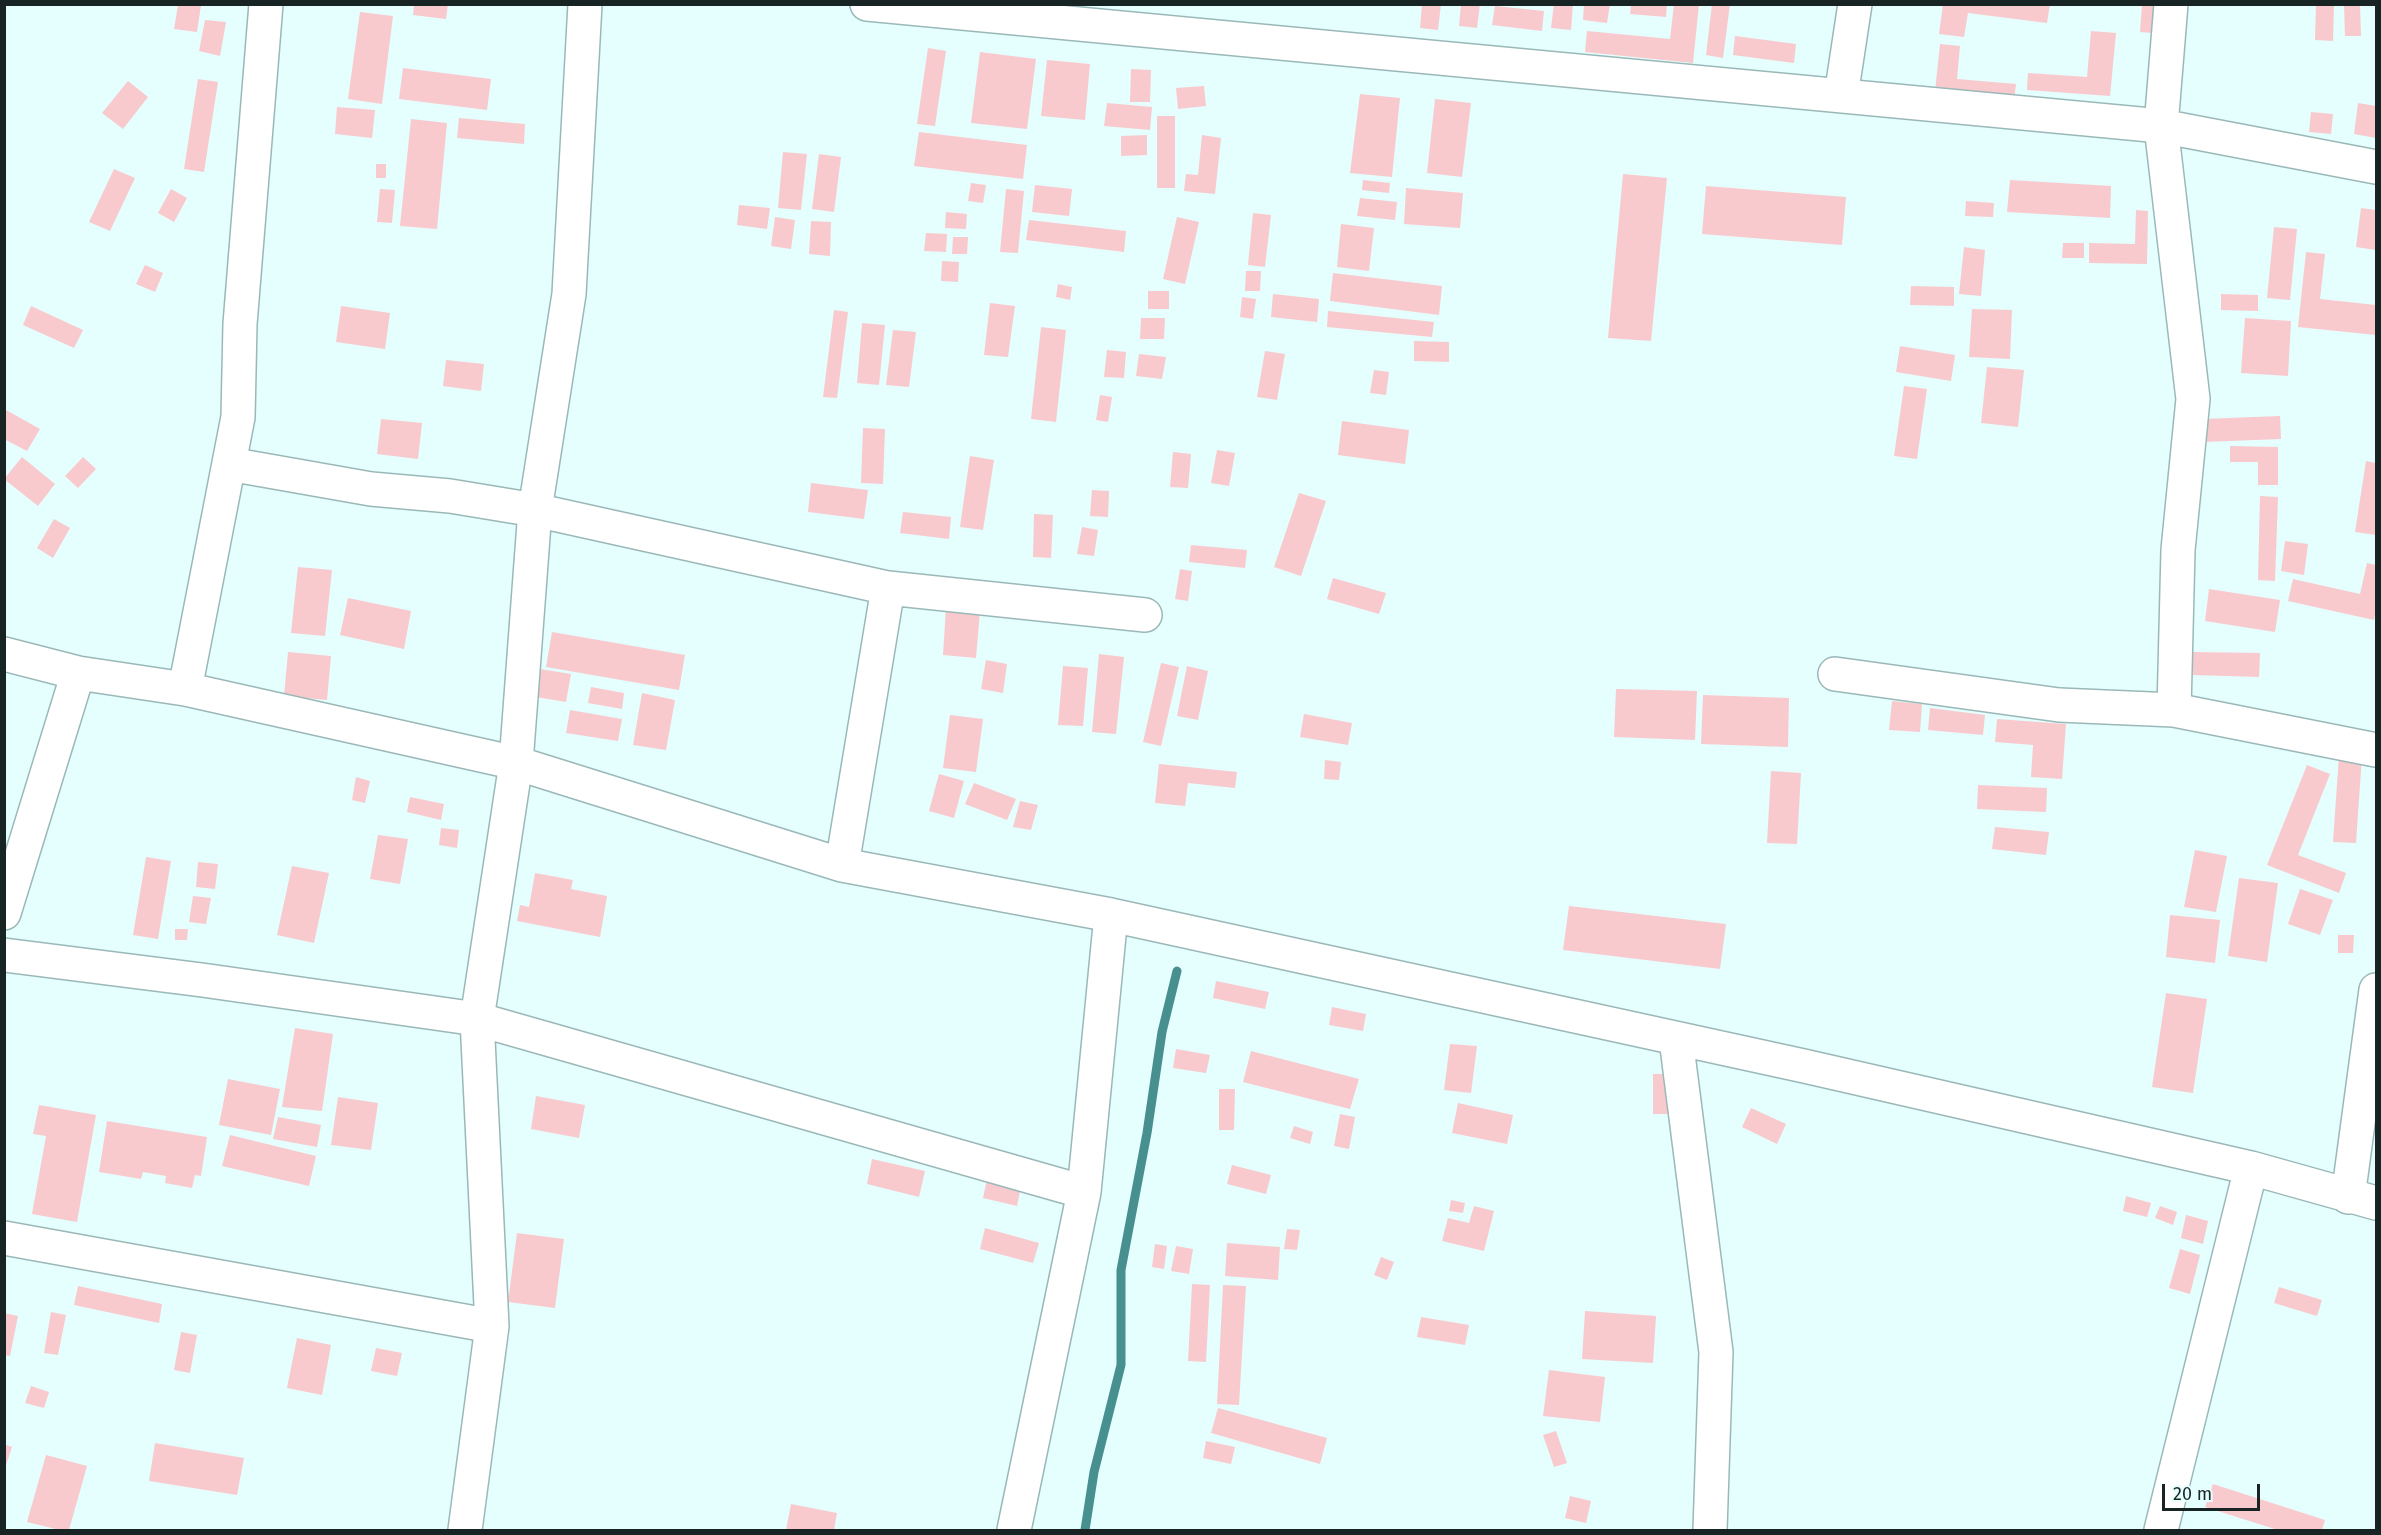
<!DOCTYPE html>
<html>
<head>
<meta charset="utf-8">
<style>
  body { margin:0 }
  #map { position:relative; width:2381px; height:1535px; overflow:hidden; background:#e5fefe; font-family:"Fira Sans",sans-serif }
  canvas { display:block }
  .frame { position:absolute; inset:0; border:6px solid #182323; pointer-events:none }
  .scale { position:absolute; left:2162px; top:1484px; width:98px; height:27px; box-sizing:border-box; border:3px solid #182323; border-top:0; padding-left:8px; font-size:18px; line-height:21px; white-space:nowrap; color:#182323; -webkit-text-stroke:4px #e5fefe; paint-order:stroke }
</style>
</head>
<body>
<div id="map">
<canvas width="2381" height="1535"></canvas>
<div class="frame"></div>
<div class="scale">20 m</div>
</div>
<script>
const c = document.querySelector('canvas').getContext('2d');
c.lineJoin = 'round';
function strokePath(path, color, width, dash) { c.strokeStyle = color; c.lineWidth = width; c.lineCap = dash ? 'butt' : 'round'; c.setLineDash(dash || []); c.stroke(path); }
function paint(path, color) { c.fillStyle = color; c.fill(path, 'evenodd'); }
strokePath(new Path2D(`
  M 1085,1530 L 1094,1472 L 1121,1365 L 1121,1270 L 1147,1133 L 1162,1032 L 1177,971`), '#488f90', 9);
paint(new Path2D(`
  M 414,4 L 448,4 L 446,19 L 413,15 Z
  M 1422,4 L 1441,4 L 1438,30 L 1420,28 Z
  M 1461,4 L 1480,4 L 1477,28 L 1459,26 Z
  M 1554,4 L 1573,4 L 1571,30 L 1551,28 Z
  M 1584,4 L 1610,4 L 1607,23 L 1583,20 Z
  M 1631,4 L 1667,4 L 1666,17 L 1630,14 Z
  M 1674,4 L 1699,4 L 1693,63 L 1585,52 L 1587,31 L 1670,39 Z
  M 1712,4 L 1730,4 L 1723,58 L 1706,55 Z
  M 1943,4 L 2050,4 L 2047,23 L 1968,13 L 1964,37 L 1939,34 Z
  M 2316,4 L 2334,4 L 2333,41 L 2315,40 Z
  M 2344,4 L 2360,4 L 2361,36 L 2345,36 Z
  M 178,5 L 201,5 L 197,32 L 174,29 Z
  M 2142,5 L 2165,5 L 2163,34 L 2140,32 Z
  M 1495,6 L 1544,11 L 1542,31 L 1492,25 Z
  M 360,12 L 393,16 L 382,104 L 348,99 Z
  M 205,20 L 226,22 L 220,56 L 199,51 Z
  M 2091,31 L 2116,33 L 2110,96 L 2027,90 L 2028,73 L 2087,77 Z
  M 1735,36 L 1796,44 L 1794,63 L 1733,55 Z
  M 1940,44 L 1960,46 L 1957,79 L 2016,84 L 2013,109 L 1934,101 Z
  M 928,48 L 946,51 L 935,126 L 917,124 Z
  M 980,52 L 1036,59 L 1027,129 L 971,123 Z
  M 1047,60 L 1090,64 L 1085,120 L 1041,116 Z
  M 403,68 L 491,79 L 487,110 L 399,99 Z
  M 1131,69 L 1151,70 L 1150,102 L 1130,102 Z
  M 198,79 L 218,82 L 204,172 L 184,169 Z
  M 128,81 L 148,97 L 123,129 L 102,113 Z
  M 1204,86 L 1206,106 L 1178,109 L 1176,88 Z
  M 1360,94 L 1400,98 L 1392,177 L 1350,173 Z
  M 1435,99 L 1471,103 L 1462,177 L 1427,173 Z
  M 1107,103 L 1152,107 L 1150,130 L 1104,126 Z
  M 2358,103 L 2376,106 L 2376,138 L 2354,134 Z
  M 337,107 L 375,110 L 372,138 L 335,134 Z
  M 2311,112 L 2333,114 L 2331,134 L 2309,132 Z
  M 1157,116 L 1175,116 L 1175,188 L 1157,188 Z
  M 459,118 L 525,124 L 524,144 L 457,138 Z
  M 411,119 L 447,123 L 437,229 L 400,226 Z
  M 919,132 L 1027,145 L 1023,179 L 914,166 Z
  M 1147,135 L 1147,155 L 1121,156 L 1121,136 Z
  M 1202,135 L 1221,138 L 1215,194 L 1184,191 L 1186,174 L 1198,175 Z
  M 783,152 L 807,154 L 801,210 L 778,208 Z
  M 819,154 L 841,157 L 834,212 L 812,209 Z
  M 376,164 L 386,164 L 386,178 L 376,178 Z
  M 114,169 L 135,178 L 110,231 L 89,222 Z
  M 1623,174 L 1667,178 L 1651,341 L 1608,338 Z
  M 1363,180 L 1390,183 L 1389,193 L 1362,190 Z
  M 2010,180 L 2111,186 L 2110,218 L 2007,212 Z
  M 971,183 L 986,185 L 983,203 L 968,201 Z
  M 1035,185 L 1072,189 L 1069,216 L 1032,212 Z
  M 1706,186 L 1846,197 L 1842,245 L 1702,234 Z
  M 1406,188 L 1463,193 L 1460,228 L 1404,224 Z
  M 171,189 L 187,198 L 174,222 L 158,213 Z
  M 380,189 L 395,190 L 392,223 L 377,222 Z
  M 1006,189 L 1024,191 L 1018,253 L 1000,252 Z
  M 1360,198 L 1397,202 L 1395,220 L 1357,216 Z
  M 1966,201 L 1994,203 L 1993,217 L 1965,216 Z
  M 739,205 L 770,208 L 767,229 L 737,225 Z
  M 2361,208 L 2376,210 L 2376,250 L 2356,247 Z
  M 2136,210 L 2148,211 L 2147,264 L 2089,263 L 2089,243 L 2135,244 Z
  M 946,212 L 967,214 L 966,229 L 945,228 Z
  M 1253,213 L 1271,215 L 1265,267 L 1248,265 Z
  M 775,217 L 795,220 L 791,249 L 771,246 Z
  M 1177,217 L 1199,222 L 1185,284 L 1163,279 Z
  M 1029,220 L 1126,231 L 1124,252 L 1026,240 Z
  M 811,221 L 831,222 L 830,256 L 809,254 Z
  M 1341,224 L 1374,228 L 1369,271 L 1337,267 Z
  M 2274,227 L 2297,229 L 2290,300 L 2267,298 Z
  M 926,233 L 947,234 L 946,252 L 924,251 Z
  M 953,237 L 968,237 L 967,254 L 952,254 Z
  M 2063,243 L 2084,243 L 2084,258 L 2062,258 Z
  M 1964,247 L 1985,250 L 1981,296 L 1959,294 Z
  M 2306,252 L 2325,254 L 2320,299 L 2376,305 L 2376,335 L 2298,327 Z
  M 942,261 L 959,262 L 958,282 L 941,281 Z
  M 145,265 L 163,273 L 155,292 L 136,284 Z
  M 1246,271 L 1261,271 L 1260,291 L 1245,291 Z
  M 1333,273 L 1442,286 L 1439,315 L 1330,301 Z
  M 1058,284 L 1072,287 L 1070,300 L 1056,297 Z
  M 1911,286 L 1954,287 L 1954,306 L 1910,305 Z
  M 1148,291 L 1169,291 L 1169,309 L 1148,309 Z
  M 1273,294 L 1319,299 L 1317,322 L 1271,317 Z
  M 2221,294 L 2258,295 L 2258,311 L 2221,310 Z
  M 1242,297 L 1256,299 L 1253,319 L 1240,317 Z
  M 990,303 L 1015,306 L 1008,357 L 984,355 Z
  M 31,306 L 83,330 L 74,348 L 23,325 Z
  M 341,306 L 390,313 L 385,349 L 336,342 Z
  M 1972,309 L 2012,310 L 2010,359 L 1969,357 Z
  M 834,310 L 848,312 L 837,398 L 823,397 Z
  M 1328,311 L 1434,322 L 1432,337 L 1327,327 Z
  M 1141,318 L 1165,318 L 1164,339 L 1140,339 Z
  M 2245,318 L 2291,321 L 2288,376 L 2241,373 Z
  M 862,323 L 885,325 L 879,385 L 857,383 Z
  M 1041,327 L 1066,330 L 1056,422 L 1031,419 Z
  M 893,330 L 916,332 L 909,387 L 886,385 Z
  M 1414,341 L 1449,342 L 1449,362 L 1414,361 Z
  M 1900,346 L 1955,355 L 1951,381 L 1896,372 Z
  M 1107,350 L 1126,352 L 1124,378 L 1104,377 Z
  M 1265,351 L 1285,354 L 1277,400 L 1257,397 Z
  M 1139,354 L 1166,357 L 1162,379 L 1136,376 Z
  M 446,360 L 484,364 L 481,391 L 443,386 Z
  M 1987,367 L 2024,370 L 2018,427 L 1981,423 Z
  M 1374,370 L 1389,372 L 1386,395 L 1370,393 Z
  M 1904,386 L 1927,389 L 1917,459 L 1894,456 Z
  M 1100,395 L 1112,397 L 1108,422 L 1096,420 Z
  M 6,410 L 40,429 L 27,451 L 4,439 L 4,414 Z
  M 2280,416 L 2281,439 L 2203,442 L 2202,419 Z
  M 381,419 L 422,423 L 418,459 L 377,454 Z
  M 1342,421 L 1409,430 L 1405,464 L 1338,455 Z
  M 863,428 L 885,429 L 883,484 L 861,483 Z
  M 2230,446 L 2278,447 L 2278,485 L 2258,485 L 2258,462 L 2230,462 Z
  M 1217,450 L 1235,453 L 1229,486 L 1211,483 Z
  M 1173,452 L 1191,454 L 1188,488 L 1170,487 Z
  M 970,456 L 994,460 L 983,530 L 960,527 Z
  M 22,457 L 55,484 L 38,506 L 4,479 Z
  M 83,457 L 96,469 L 78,488 L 65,476 Z
  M 2366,461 L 2376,463 L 2376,535 L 2355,532 Z
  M 811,483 L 868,490 L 864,519 L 808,512 Z
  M 1092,490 L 1109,491 L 1108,517 L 1090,516 Z
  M 1299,493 L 1326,501 L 1301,576 L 1274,567 Z
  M 2260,496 L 2278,497 L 2275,581 L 2258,580 Z
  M 903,512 L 951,517 L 949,539 L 900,533 Z
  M 1034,514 L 1053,515 L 1051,558 L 1033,557 Z
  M 54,519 L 70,528 L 53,558 L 37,548 Z
  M 1082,527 L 1098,530 L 1094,556 L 1077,554 Z
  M 2285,541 L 2308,544 L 2304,575 L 2281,571 Z
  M 1191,545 L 1247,550 L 1245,568 L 1189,562 Z
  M 2367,563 L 2376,565 L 2376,609 L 2374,620 L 2288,601 L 2293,579 L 2360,594 Z
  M 298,567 L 332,570 L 325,636 L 291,633 Z
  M 1180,569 L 1192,571 L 1188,601 L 1175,599 Z
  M 1333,578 L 1386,593 L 1379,614 L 1327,599 Z
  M 2209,589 L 2280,600 L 2275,632 L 2205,621 Z
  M 348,598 L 411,611 L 404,649 L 340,635 Z
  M 946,608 L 980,611 L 976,658 L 943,655 Z
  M 552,632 L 685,655 L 679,690 L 546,667 Z
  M 288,652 L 331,656 L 327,700 L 284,696 Z
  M 2193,652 L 2260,653 L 2259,677 L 2193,675 Z
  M 1099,654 L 1124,657 L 1116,734 L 1092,732 Z
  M 986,660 L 1007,664 L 1003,693 L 981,689 Z
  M 1161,663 L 1179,667 L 1161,746 L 1143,742 Z
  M 1063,666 L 1088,668 L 1083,726 L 1058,725 Z
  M 1187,666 L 1208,671 L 1198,720 L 1177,716 Z
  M 540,669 L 571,674 L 566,702 L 536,697 Z
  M 591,687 L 624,693 L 622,709 L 588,703 Z
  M 1616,689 L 1697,691 L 1695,740 L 1614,737 Z
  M 642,693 L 675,700 L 666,750 L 633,745 Z
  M 1703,695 L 1789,698 L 1788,747 L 1701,744 Z
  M 1892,701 L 1922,704 L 1920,732 L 1889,730 Z
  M 1930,708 L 1985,715 L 1983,735 L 1928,730 Z
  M 570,710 L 622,719 L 618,741 L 566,733 Z
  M 1304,714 L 1352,723 L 1348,745 L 1300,737 Z
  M 950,715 L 983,719 L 976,772 L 943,768 Z
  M 1997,719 L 2066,724 L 2062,779 L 2031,777 L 2033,745 L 1995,742 Z
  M 2339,755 L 2362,756 L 2356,843 L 2333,842 Z
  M 1325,760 L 1341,762 L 1339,780 L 1324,779 Z
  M 1159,764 L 1237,772 L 1235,788 L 1188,783 L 1185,806 L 1155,803 Z
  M 2307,765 L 2330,774 L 2298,855 L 2346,873 L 2339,893 L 2267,865 Z
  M 1771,771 L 1801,773 L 1797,844 L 1767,843 Z
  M 939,774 L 964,781 L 954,818 L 929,811 Z
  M 356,777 L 370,781 L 365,803 L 352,800 Z
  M 974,783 L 1016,799 L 1007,820 L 965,804 Z
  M 1978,785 L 2047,788 L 2046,812 L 1977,809 Z
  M 410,797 L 444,804 L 441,820 L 407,812 Z
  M 1020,801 L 1038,805 L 1031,830 L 1013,827 Z
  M 1995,827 L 2049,832 L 2046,855 L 1992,849 Z
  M 441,828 L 459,830 L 457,848 L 439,845 Z
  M 378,835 L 408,839 L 400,884 L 370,879 Z
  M 2195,850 L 2227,856 L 2216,912 L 2184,907 Z
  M 146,857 L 171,861 L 158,939 L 133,935 Z
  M 198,862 L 218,864 L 215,889 L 196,887 Z
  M 292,866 L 329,873 L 314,943 L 277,935 Z
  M 535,873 L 573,880 L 571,889 L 607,896 L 600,937 L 517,921 L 520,905 L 529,907 Z
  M 2239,878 L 2278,883 L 2267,962 L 2228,956 Z
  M 2300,889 L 2333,900 L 2320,935 L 2288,924 Z
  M 193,896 L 211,898 L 206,924 L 189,922 Z
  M 1569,906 L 1726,924 L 1720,969 L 1563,950 Z
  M 2170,915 L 2220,920 L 2215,963 L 2166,957 Z
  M 175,929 L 188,929 L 187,940 L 175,940 Z
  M 2338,935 L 2354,935 L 2353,953 L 2338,953 Z
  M 1216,981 L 1269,992 L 1265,1009 L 1213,998 Z
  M 2166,993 L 2207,999 L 2193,1093 L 2152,1087 Z
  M 1332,1007 L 1366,1014 L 1363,1031 L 1329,1025 Z
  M 295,1028 L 333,1034 L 322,1111 L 282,1107 Z
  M 1450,1044 L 1477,1046 L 1471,1093 L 1444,1090 Z
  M 1176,1049 L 1210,1055 L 1206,1073 L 1173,1068 Z
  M 1251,1051 L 1359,1079 L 1350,1109 L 1243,1082 Z
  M 1653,1074 L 1674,1074 L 1675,1114 L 1653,1114 Z
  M 228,1079 L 280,1089 L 271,1135 L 219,1125 Z
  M 1219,1089 L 1235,1089 L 1234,1130 L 1219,1130 Z
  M 536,1096 L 585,1105 L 579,1138 L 531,1129 Z
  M 338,1097 L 378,1103 L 371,1150 L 331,1145 Z
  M 1458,1103 L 1513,1115 L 1507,1144 L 1452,1133 Z
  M 39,1105 L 96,1115 L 77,1222 L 32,1214 L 46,1136 L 33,1134 Z
  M 1751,1108 L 1786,1124 L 1777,1144 L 1742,1127 Z
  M 1340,1114 L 1355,1117 L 1349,1149 L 1334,1146 Z
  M 278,1117 L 321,1125 L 317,1147 L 273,1139 Z
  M 107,1121 L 207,1137 L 201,1176 L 195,1175 L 192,1188 L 165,1183 L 166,1176 L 143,1172 L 141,1179 L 99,1172 Z
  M 1294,1126 L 1313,1132 L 1310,1144 L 1290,1138 Z
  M 230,1135 L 316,1156 L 309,1186 L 222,1166 Z
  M 872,1159 L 925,1171 L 919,1197 L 867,1184 Z
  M 1232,1165 L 1271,1175 L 1266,1194 L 1227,1184 Z
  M 987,1179 L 1021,1186 L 1017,1206 L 983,1198 Z
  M 2126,1196 L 2151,1203 L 2147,1217 L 2123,1211 Z
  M 1451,1200 L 1465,1203 L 1463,1213 L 1449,1211 Z
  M 1474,1206 L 1494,1211 L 1484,1251 L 1442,1241 L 1448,1218 L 1469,1223 Z
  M 2160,1206 L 2177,1212 L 2173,1225 L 2155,1218 Z
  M 2186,1215 L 2208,1221 L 2203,1244 L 2181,1238 Z
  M 985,1228 L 1039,1243 L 1033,1263 L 980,1249 Z
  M 1287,1229 L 1300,1230 L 1297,1250 L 1284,1249 Z
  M 517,1233 L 564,1239 L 555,1308 L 508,1302 Z
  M 1227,1243 L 1280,1247 L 1278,1280 L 1225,1276 Z
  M 1155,1244 L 1167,1246 L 1164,1269 L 1152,1267 Z
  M 1176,1246 L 1193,1249 L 1189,1274 L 1171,1271 Z
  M 2180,1249 L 2200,1255 L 2190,1294 L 2169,1288 Z
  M 1381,1257 L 1394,1262 L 1387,1280 L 1374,1275 Z
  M 1192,1284 L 1210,1285 L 1206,1362 L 1188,1361 Z
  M 1223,1285 L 1246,1286 L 1239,1405 L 1217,1404 Z
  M 78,1286 L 162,1304 L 159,1323 L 74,1305 Z
  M 2279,1287 L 2322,1300 L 2317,1316 L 2274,1303 Z
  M 1585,1311 L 1656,1316 L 1653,1363 L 1582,1359 Z
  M 51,1312 L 66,1315 L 58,1355 L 44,1353 Z
  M 4,1313 L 18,1316 L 10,1356 L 4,1355 Z
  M 1421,1317 L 1469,1325 L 1465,1345 L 1417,1337 Z
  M 181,1332 L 197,1335 L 190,1373 L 174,1370 Z
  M 297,1338 L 331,1345 L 322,1395 L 287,1388 Z
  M 376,1348 L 402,1353 L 397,1376 L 371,1371 Z
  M 1549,1370 L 1605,1377 L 1600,1422 L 1543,1416 Z
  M 31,1386 L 49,1392 L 44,1408 L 25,1403 Z
  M 1218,1408 L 1327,1438 L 1320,1464 L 1211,1433 Z
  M 1556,1431 L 1567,1463 L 1554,1467 L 1543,1435 Z
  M 1206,1441 L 1235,1447 L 1231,1464 L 1203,1458 Z
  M 155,1443 L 244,1458 L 237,1495 L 149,1481 Z
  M 4,1444 L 12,1447 L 5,1468 L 4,1468 Z
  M 46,1455 L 87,1466 L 69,1530 L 60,1530 L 27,1522 Z
  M 2213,1484 L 2325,1520 L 2322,1530 L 2278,1530 L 2205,1507 Z
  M 1570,1496 L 1591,1501 L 1586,1523 L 1565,1518 Z
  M 791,1504 L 837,1513 L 834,1530 L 786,1530 Z`), '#f9cacd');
const minor = new Path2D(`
  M 867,4 L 2161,126 L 2376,167
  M 2171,4 L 2161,126 L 2193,399 L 2178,550 L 2174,710
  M 1841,96 L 1855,4
  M 229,464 L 371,489 L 450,496 L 535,510 L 888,588 L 1145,615
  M 4,654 L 78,673 L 185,689 L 516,763 L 842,865 L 1111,915 L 1804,1066 L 2251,1168 L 2376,1203
  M 1835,674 L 2059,705 L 2174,710 L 2376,750
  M 185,689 L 238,417 L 240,324 L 266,4
  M 842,865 L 888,588
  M 4,913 L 78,673
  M 4,955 L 202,980 L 477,1019 L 1084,1192
  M 1676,1039 L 1716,1352 L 1710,1530
  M 2348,1197 L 2376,990
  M 4,1238 L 492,1326
  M 465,1530 L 492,1326 L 477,1019 L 516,763 L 535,510 L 569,294 L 585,4
  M 1014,1530 L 1084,1192 L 1111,915
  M 2161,1530 L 2251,1168`);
strokePath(minor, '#9bb8b8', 36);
strokePath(minor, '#fff', 33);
</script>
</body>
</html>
